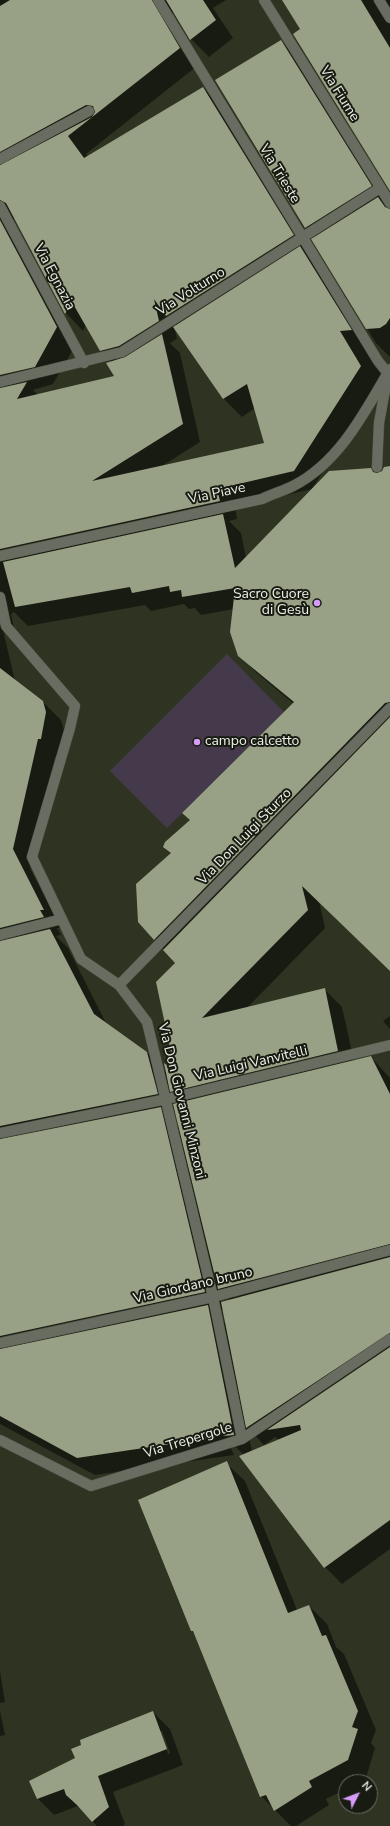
<!DOCTYPE html>
<html>
<head>
<meta charset="utf-8">
<style>
  body { margin:0 }
  #map { position:relative; width:390px; height:1826px; overflow:hidden; background:#2e3421; font-family:"Nunito Sans",sans-serif }
  canvas { display:block }
  .north { position:absolute; left:338px; top:1774px; width:40px; height:40px; box-sizing:border-box; background:#181b12; border:1px solid #6d7066; border-radius:50%; rotate:48deg; font-size:11px; font-weight:700; line-height:16px; text-align:center; color:#ecf0e5 }
  .north::after { content:''; display:block; margin:auto; width:14px; height:18px; background:#d79bf9; clip-path:polygon(50% 0,100% 100%,50% 72%,0 100%) }
</style>
</head>
<body>
<div id="map">
<canvas width="390" height="1826"></canvas>
<div class="north">N</div>
</div>
<script>
const c = document.querySelector('canvas').getContext('2d');
c.lineJoin = 'round';
function paint(path, color) { c.fillStyle = color; c.fill(path, 'evenodd'); }
function strokePath(path, color, width, dash) { c.strokeStyle = color; c.lineWidth = width; c.lineCap = dash ? 'butt' : 'round'; c.setLineDash(dash || []); c.stroke(path); }
function label(font, color, halo, rows, align = 'center') {
  c.font = font + ' "Nunito Sans",sans-serif'; c.lineWidth = 4; c.setLineDash([]); c.textBaseline = 'middle'; c.strokeStyle = halo; c.fillStyle = color; for (const [text, x, y, turn = 0] of rows) {
    c.save(); c.translate(x, y); c.rotate((+turn || 0) * Math.PI / 180); c.textAlign = isNaN(turn) ? turn : align; if (halo) c.strokeText(text, 0, 0); c.fillText(text, 0, 0); c.restore();
  }
}
paint(new Path2D(`
  M 227,654 L 284,712 L 167,828 L 110,771 Z`), '#443a4b');
paint(new Path2D(`
  M 0,0 L 226,0 L 213,8 L 233,38 L 209,57 L 191,39 L 174,12 L 170,15 L 197,66 L 86,154 L 88,157 L 203,88 L 221,106 L 385,374 L 312,489 L 235,507 L 237,519 L 229,521 L 241,533 L 246,558 L 370,469 L 375,474 L 390,468 L 390,970 L 319,901 L 325,928 L 247,1008 L 324,989 L 342,1007 L 354,1061 L 371,1057 L 390,1078 L 390,1549 L 342,1584 L 325,1567 L 244,1455 L 233,1444 L 230,1446 L 234,1455 L 95,1475 L 0,1424 ZM 15,218 L 66,313 L 83,331 L 86,325 L 100,350 L 112,362 L 116,377 L 38,395 L 33,390 L 53,384 L 75,346 L 12,221 ZM 173,322 L 177,326 L 175,327 L 224,399 L 242,417 L 255,408 L 265,444 L 162,466 L 200,442 L 180,353 L 170,343 L 177,339 ZM 184,604 L 189,609 L 195,608 L 201,615 L 234,609 L 239,656 L 258,674 L 294,704 L 191,820 L 164,846 L 172,854 L 155,939 L 176,963 L 176,1073 L 167,1073 L 147,1052 L 107,1025 L 68,948 L 56,936 L 61,935 L 57,928 L 61,928 L 30,868 L 55,757 L 58,756 L 64,730 L 61,720 L 43,702 L 15,681 L 3,630 L 14,628 L 11,614 L 14,612 L 28,626 L 145,605 L 151,611 ZM 170,1089 L 183,1103 L 173,1105 ZM 176,1112 L 180,1128 L 166,1114 ZM 217,1287 L 230,1300 L 221,1303 ZM 223,1310 L 226,1324 L 214,1312 ZM 247,1427 L 264,1445 L 275,1437 L 279,1440 L 252,1452 Z
  M 283,0 L 390,0 L 390,190 L 301,30 Z
  M 281,42 L 298,58 L 387,202 L 384,204 L 390,210 L 390,357 L 376,343 L 313,240 L 316,238 L 305,228 Z
  M 390,1016 L 390,1029 L 383,1021 Z
  M 226,1463 L 245,1481 L 297,1610 L 309,1606 L 327,1624 L 336,1647 L 344,1654 L 376,1730 L 371,1743 L 375,1748 L 366,1778 L 358,1782 L 346,1782 L 346,1789 L 326,1799 L 329,1805 L 296,1826 L 291,1826 L 261,1796 L 196,1636 L 192,1631 Z
  M 0,1671 L 5,1702 L 0,1703 Z
  M 0,1711 L 5,1735 L 0,1736 Z
  M 153,1712 L 170,1729 L 183,1765 L 113,1792 L 125,1824 L 123,1826 L 97,1826 L 78,1806 L 54,1815 L 38,1799 L 77,1759 ZM 160,1731 L 162,1731 L 170,1753 L 168,1754 Z`), '#0007');
paint(new Path2D(`
  M 10,0 L 152,0 L 180,48 L 68,136 L 84,158 L 203,87 L 294,235 L 166,316 L 154,299 L 159,321 L 119,346 L 100,351 L 72,302 L 65,314 L 6,203 L 0,200 L 0,165 L 92,117 L 95,112 L 93,106 L 86,105 L 0,152 L 0,6 Z
  M 166,0 L 203,0 L 216,20 L 190,40 Z
  M 282,0 L 361,0 L 390,48 L 390,191 L 293,34 L 300,29 Z
  M 281,40 L 372,186 L 305,228 L 215,80 Z
  M 378,197 L 385,207 L 390,209 L 390,318 L 386,324 L 380,328 L 366,329 L 311,239 Z
  M 0,220 L 57,327 L 35,367 L 0,375 Z
  M 300,246 L 352,330 L 340,331 L 361,366 L 294,471 L 217,489 L 220,501 L 0,549 L 0,388 L 27,382 L 17,399 L 114,376 L 106,363 L 125,357 L 162,334 L 183,424 L 92,481 L 264,443 L 247,384 L 223,399 L 173,327 Z
  M 390,466 L 390,702 L 385,703 L 154,940 L 138,922 L 136,884 L 171,853 L 163,847 L 165,842 L 190,820 L 182,813 L 294,702 L 238,656 L 230,632 L 235,588 L 182,597 L 181,590 L 170,592 L 169,586 L 132,593 L 130,587 L 15,607 L 3,562 L 223,514 L 235,568 L 329,471 L 371,468 L 373,472 L 377,473 L 382,471 L 384,467 Z
  M 0,668 L 43,701 L 46,712 L 41,739 L 38,739 L 13,849 L 44,910 L 40,910 L 44,917 L 0,928 Z
  M 390,717 L 390,971 L 302,886 L 308,910 L 202,1018 L 325,988 L 338,1051 L 170,1092 L 164,1063 L 175,1071 L 156,982 L 175,963 L 163,950 Z
  M 50,929 L 94,1014 L 147,1052 L 158,1094 L 0,1126 L 0,941 Z
  M 371,1056 L 390,1094 L 390,1244 L 218,1289 L 173,1104 Z
  M 161,1107 L 205,1292 L 0,1336 L 0,1139 Z
  M 390,1257 L 390,1333 L 246,1428 L 221,1302 Z
  M 208,1305 L 234,1435 L 224,1436 L 216,1426 L 213,1428 L 217,1437 L 77,1458 L 0,1416 L 0,1349 Z
  M 390,1347 L 390,1520 L 324,1568 L 239,1456 L 301,1430 L 300,1425 L 267,1430 Z
  M 227,1461 L 288,1613 L 309,1605 L 322,1636 L 326,1635 L 358,1711 L 352,1727 L 358,1729 L 348,1760 L 309,1781 L 312,1787 L 274,1811 L 266,1795 L 260,1797 L 193,1631 L 191,1631 L 138,1500 Z
  M 153,1711 L 167,1749 L 98,1776 L 109,1807 L 92,1822 L 77,1805 L 66,1795 L 64,1789 L 37,1799 L 29,1781 L 75,1758 L 71,1749 L 81,1745 L 80,1740 Z`), '#98a185');
const minor = new Path2D(`
  M 158,0 L 378,361 L 390,376
  M 264,0 L 390,203
  M 379,0 L 390,18
  M 0,159 L 89,111
  M 0,206 L 84,363
  M 0,382 L 122,352 L 380,188
  M 377,467 L 379,423 L 387,379
  M 0,556 L 262,499 C 272,494 283,491 293,486 C 339,463 365,412 390,369
  M 0,597 L 6,626 L 75,706 L 70,728 L 32,857 L 81,959 L 119,985 L 147,1022 L 213,1297 L 242,1439
  M 0,935 L 62,919
  M 119,985 L 390,708
  M 0,1133 L 167,1099 L 390,1045
  M 0,1343 L 213,1297 L 390,1250
  M 0,1440 L 91,1486 L 242,1439 L 390,1339`);
strokePath(minor, '#4c5240', 11);
strokePath(minor, '#696d61', 10);
for (const [x, y, r, color] of [
  [317,603,4,"#d79bf9"],
  [197,742,4,"#d79bf9"]
]) { const dot = new Path2D(); dot.arc(x, y, r, 0, 2 * Math.PI); c.fillStyle = color; c.fill(dot); strokePath(dot, '#181b12', 1.5); }
label('14px', '#ecf0e5', '#181b12', [
  ["Via Fiume",339,94,58],
  ["Via Trieste",279,174,59],
  ["Via Egnazia",54,277,62],
  ["Via Volturno",191,292,-32],
  ["Via Piave",217,494,-12],
  ["Via Don Luigi Sturzo",245,837,-46],
  ["Via Luigi Vanvitelli",251,1064,-13],
  ["Via Don Giovanni Minzoni",181,1101,76],
  ["Via Giordano bruno",193,1286,-13],
  ["Via Trepergole",188,1441,-17]
]);
label('14px', '#ecf0e5', '#181b12', [
  ["Sacro Cuore",309,595],
  ["di Gesù",309,611],
  ["campo calcetto",205,742,"left"]
], 'right');
</script>
</body>
</html>
